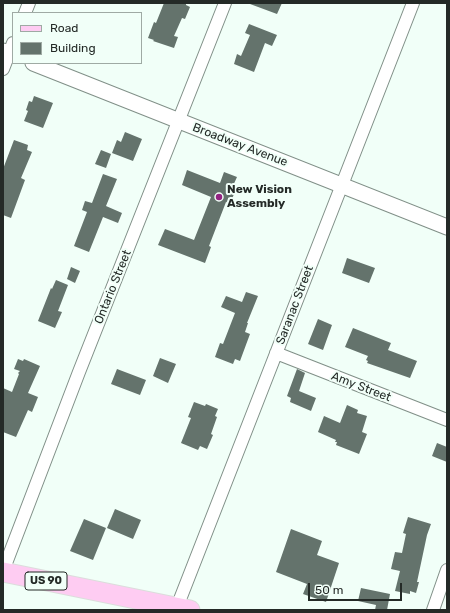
<!DOCTYPE html>
<html>
<head>
<meta charset="utf-8">
<style>
  body { margin:0 }
  #map { position:relative; width:450px; height:613px; overflow:hidden; background:#f1fff8; font-family:Rubik,sans-serif }
  canvas { display:block }
  .frame { position:absolute; inset:0; border:4px solid #242a27; pointer-events:none }
  .legend { position:absolute; left:12px; top:12px; width:130px; height:52px; box-sizing:border-box; background:#f1fff8; border:1px solid #9faaa4; margin:0; padding:5px 7px; list-style:none; font-size:12px; color:#242a27 }
  .legend li { display:flex; align-items:center; gap:8px; height:20px }
  .legend b { width:20px; border:1px solid #9faaa4 }
  .scale { position:absolute; left:308px; top:583px; width:94px; height:18px; box-sizing:border-box; border:2px solid #242a27; border-top:0; padding-left:5px; font-size:12px; line-height:14px; white-space:nowrap; color:#242a27; -webkit-text-stroke:3px #f1fff8; paint-order:stroke }
</style>
</head>
<body>
<div id="map">
<canvas width="450" height="613"></canvas>
<div class="frame"></div>
<ul class="legend">
<li><b style="height:5px;background:#feccf2"></b>Road</li>
<li><b style="height:11px;background:#64736c"></b>Building</li>
</ul>
<div class="scale">50 m</div>
</div>
<script>
const c = document.querySelector('canvas').getContext('2d');
c.lineJoin = 'round';
function paint(path, color) { c.fillStyle = color; c.fill(path, 'evenodd'); }
function strokePath(path, color, width, dash) { c.strokeStyle = color; c.lineWidth = width; c.lineCap = dash ? 'butt' : 'round'; c.setLineDash(dash || []); c.stroke(path); }
function label(font, color, halo, rows, align = 'center') {
  c.font = font + ' Rubik,sans-serif'; c.lineWidth = 4; c.setLineDash([]); c.textBaseline = 'middle'; c.strokeStyle = halo; c.fillStyle = color; for (const [text, x, y, turn = 0] of rows) {
    c.save(); c.translate(x, y); c.rotate((+turn || 0) * Math.PI / 180); c.textAlign = isNaN(turn) ? turn : align; if (halo) c.strokeText(text, 0, 0); c.fillText(text, 0, 0); c.restore();
  }
}
paint(new Path2D(`
  M 164,3 L 186,3 L 186,5 L 190,7 L 185,19 L 182,18 L 174,36 L 178,37 L 174,48 L 153,41 L 154,40 L 148,38 L 154,22 L 156,23 Z
  M 250,3 L 282,3 L 277,14 L 250,4 Z
  M 249,24 L 277,35 L 272,46 L 265,43 L 254,72 L 234,64 L 237,54 L 241,56 L 250,35 L 245,33 Z
  M 34,96 L 53,103 L 43,128 L 24,121 L 28,111 L 26,110 L 29,101 L 32,102 Z
  M 125,132 L 142,139 L 133,161 L 112,153 L 117,140 L 121,142 Z
  M 14,140 L 28,145 L 27,150 L 32,152 L 21,178 L 25,180 L 11,218 L 3,215 L 3,169 Z
  M 101,150 L 111,154 L 106,168 L 95,164 Z
  M 187,170 L 220,183 L 224,172 L 237,177 L 232,188 L 236,189 L 230,204 L 226,202 L 209,246 L 211,247 L 205,263 L 158,245 L 165,229 L 194,240 L 211,197 L 182,185 Z
  M 103,174 L 117,179 L 106,206 L 122,213 L 118,223 L 103,217 L 89,252 L 74,246 L 87,212 L 82,210 L 85,201 L 92,203 Z
  M 347,258 L 375,268 L 369,283 L 342,273 Z
  M 71,267 L 80,271 L 75,283 L 67,279 Z
  M 56,280 L 68,285 L 58,311 L 62,312 L 55,328 L 38,321 L 51,288 L 52,289 Z
  M 246,292 L 258,296 L 247,323 L 248,323 L 245,332 L 250,334 L 240,361 L 235,359 L 233,364 L 215,357 L 220,343 L 223,344 L 235,313 L 221,307 L 226,296 L 242,302 Z
  M 318,319 L 332,325 L 323,350 L 308,344 Z
  M 353,328 L 391,343 L 388,350 L 417,361 L 410,378 L 367,363 L 368,361 L 366,360 L 368,356 L 345,347 Z
  M 160,358 L 176,364 L 168,383 L 153,376 Z
  M 18,359 L 23,361 L 24,359 L 40,366 L 28,393 L 38,397 L 32,412 L 28,410 L 16,437 L 3,432 L 3,388 L 12,392 L 19,374 L 18,373 L 20,371 L 14,369 Z
  M 117,369 L 146,380 L 140,395 L 111,384 Z
  M 297,369 L 305,373 L 299,391 L 316,398 L 311,411 L 290,402 L 291,398 L 287,396 Z
  M 194,402 L 205,406 L 206,404 L 218,409 L 215,416 L 217,417 L 211,434 L 213,435 L 207,449 L 200,446 L 198,450 L 181,443 L 191,418 L 188,417 Z
  M 347,405 L 358,410 L 357,413 L 367,416 L 362,432 L 367,434 L 359,454 L 336,445 L 337,442 L 335,442 L 336,440 L 318,432 L 324,416 L 340,423 Z
  M 437,443 L 447,447 L 447,462 L 432,456 Z
  M 115,509 L 141,520 L 133,539 L 107,528 Z
  M 408,517 L 431,524 L 427,535 L 417,582 L 419,582 L 416,593 L 410,591 L 410,594 L 395,591 L 400,571 L 391,569 L 395,552 L 402,553 L 406,534 L 403,533 Z
  M 84,519 L 106,528 L 93,560 L 70,551 Z
  M 291,529 L 322,541 L 317,555 L 339,563 L 326,602 L 303,594 L 307,584 L 276,572 Z
  M 361,588 L 390,594 L 387,610 L 375,610 L 376,605 L 358,601 Z`), '#64736c');
const minor = new Path2D(`
  M 25,13 L 29,3
  M 3,69 L 13,43
  M 276,353 L 447,420
  M 3,571 L 79,372 L 225,3
  M 177,607 L 413,3
  M 433,610 L 447,570`);
const tertiary = new Path2D(`
  M 3,51 L 13,55
  M 33,63 L 447,227`);
const primary = new Path2D(`
  M 3,572 L 190,610`);
strokePath(minor, '#819088', 14);
strokePath(tertiary, '#819088', 17);
strokePath(primary, '#dcdddc', 21);
strokePath(minor, '#fff', 12);
strokePath(tertiary, '#fff', 15);
strokePath(primary, '#feccf2', 19);
for (const [x, y, r, color] of [
  [219,197,4,"#932382"]
]) { const dot = new Path2D(); dot.arc(x, y, r, 0, 2 * Math.PI); c.fillStyle = color; c.fill(dot); strokePath(dot, '#f1fff8', 1.5); }
for (const [x, y, w] of [
  [46,581,42]
]) { const box = new Path2D(); box.roundRect(x - w / 2, y - 9, w, 18, 3); c.fillStyle = '#f1fff8'; c.fill(box); strokePath(box, '#242a27', 1); }
label('bold 11px', '#242a27', null, [
  ["US 90",46,581]
]);
label('12px', '#242a27', '#f1fff8', [
  ["Broadway Avenue",240,145,21],
  ["Ontario Street",113,287,-68],
  ["Saranac Street",295,305,-69],
  ["Amy Street",361,387,21]
]);
label('bold 12px', '#242a27', '#f1fff8', [
  ["New Vision",227,190],
  ["Assembly",227,204]
], 'left');
</script>
</body>
</html>
